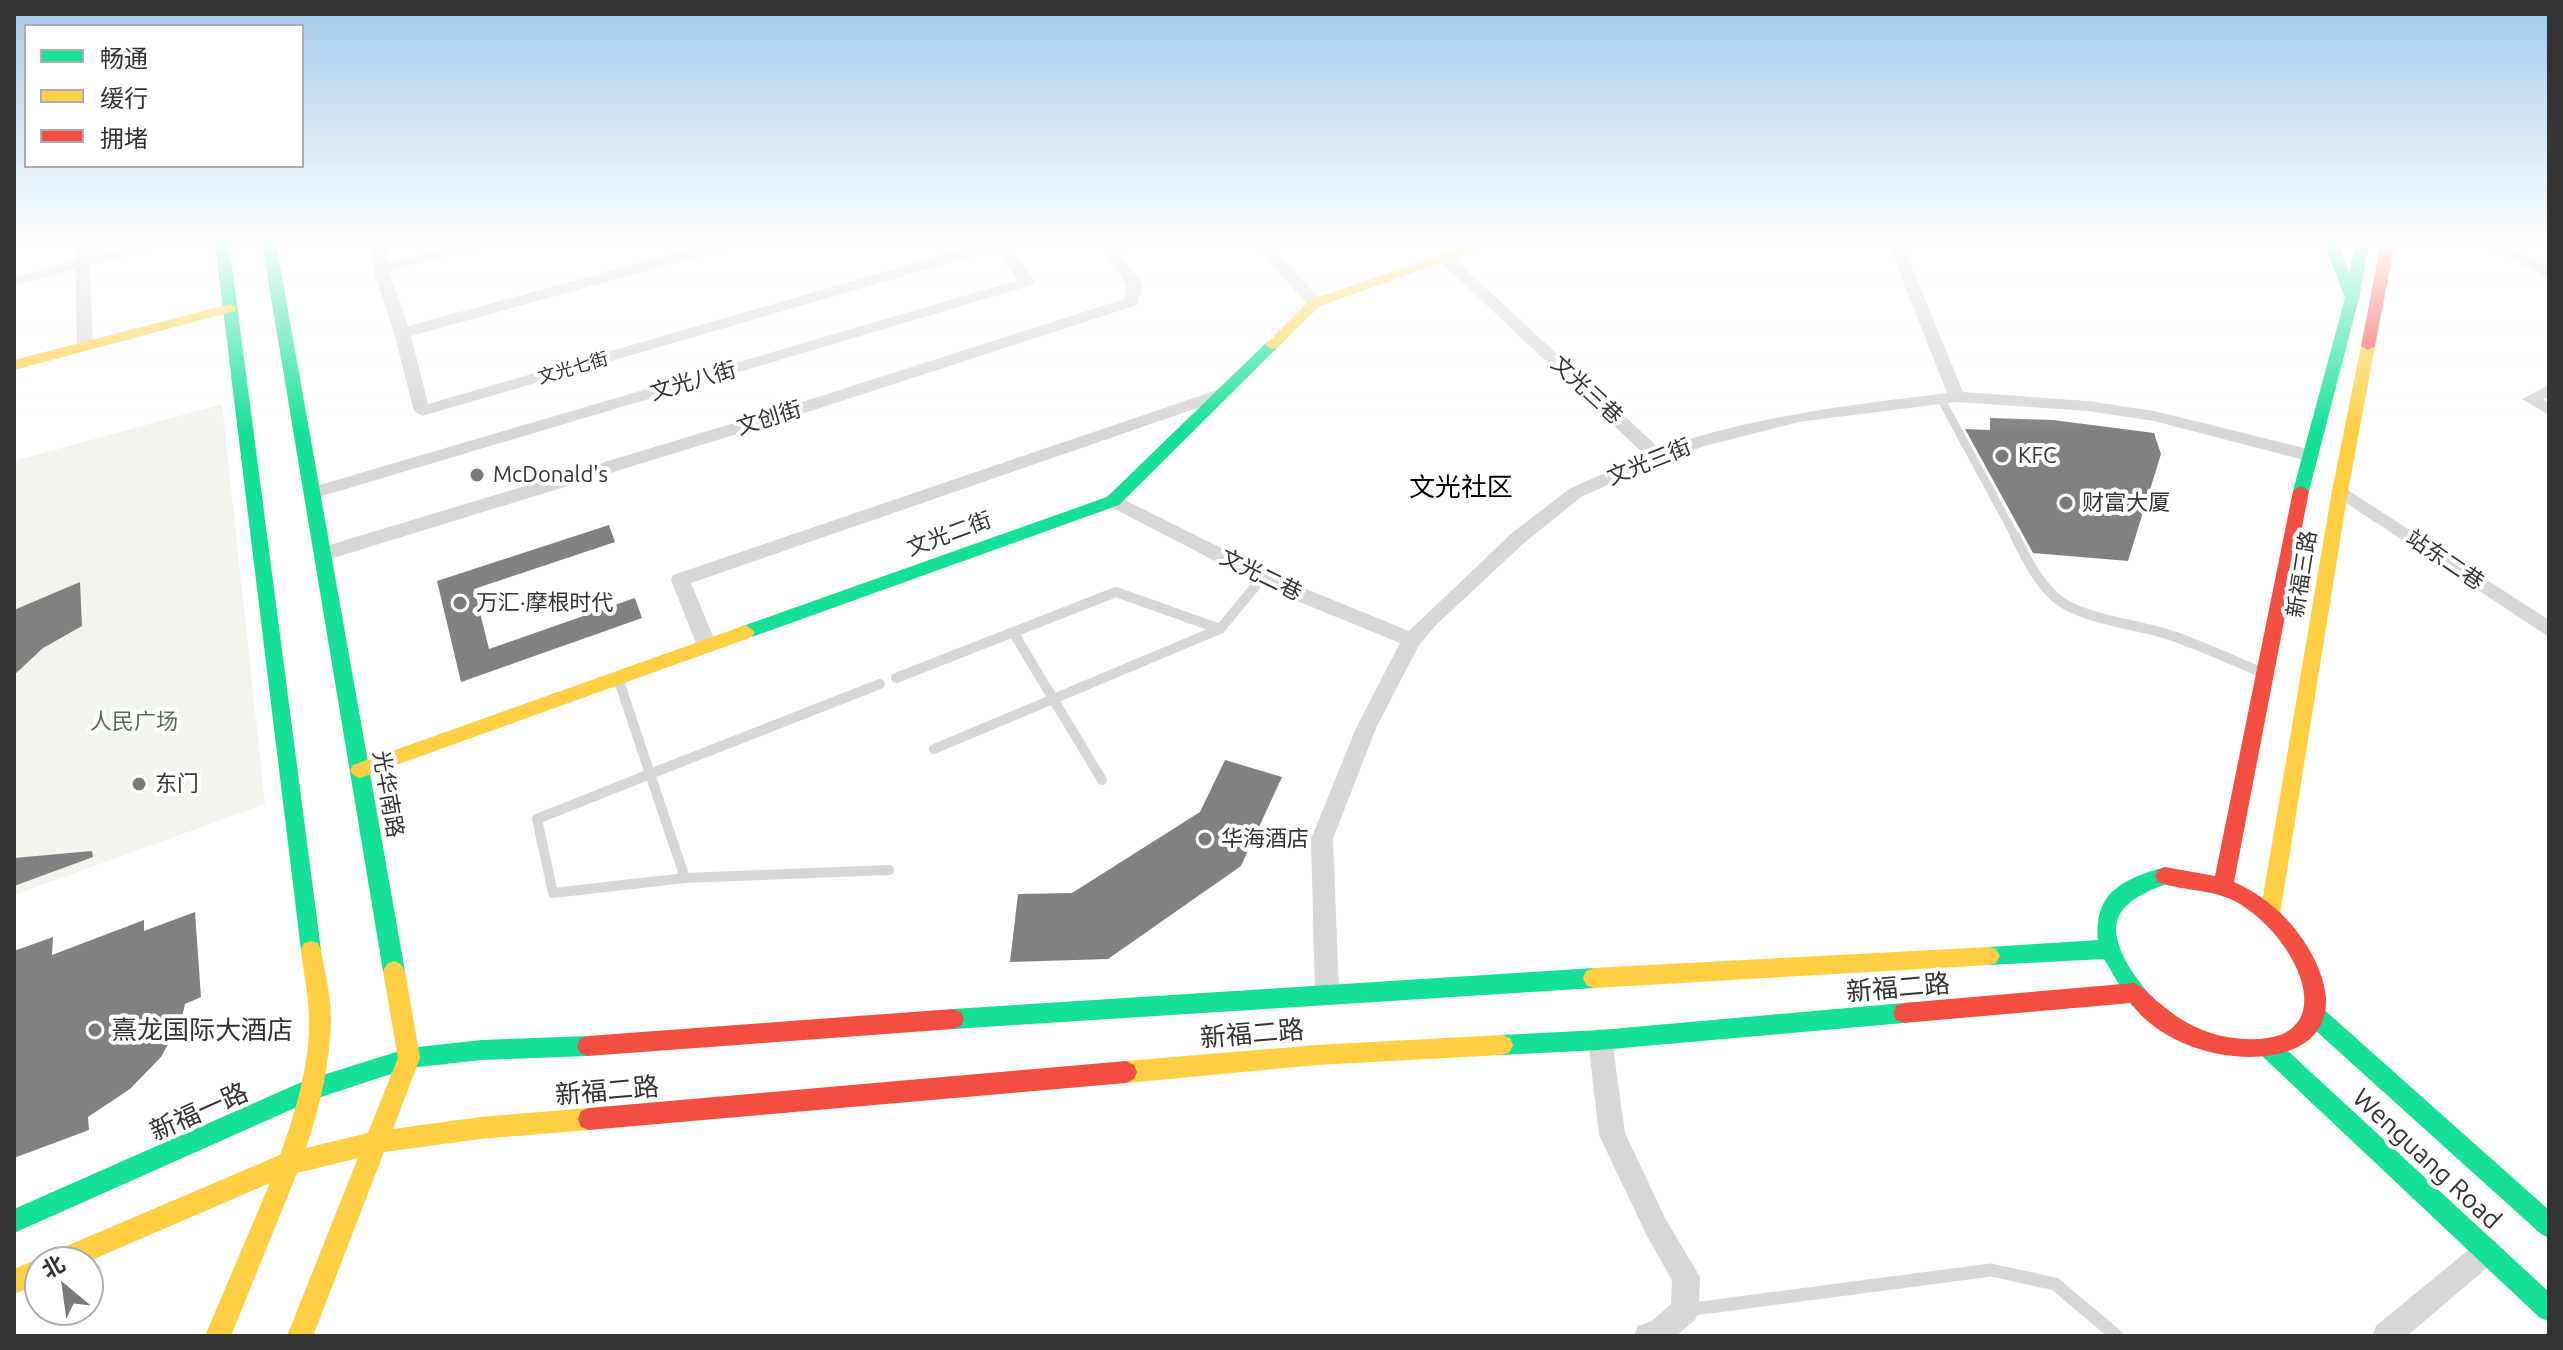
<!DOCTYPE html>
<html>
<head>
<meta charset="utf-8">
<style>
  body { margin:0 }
  #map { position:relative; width:2563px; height:1350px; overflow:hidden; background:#fff; font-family:Ubuntu,"Noto Sans SC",sans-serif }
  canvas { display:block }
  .frame { position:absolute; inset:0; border:16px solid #333; pointer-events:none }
  .legend { position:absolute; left:24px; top:24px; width:280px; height:144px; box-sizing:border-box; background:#fff; border:2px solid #adadad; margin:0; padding:10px 14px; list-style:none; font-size:24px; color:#333 }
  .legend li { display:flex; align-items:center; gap:16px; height:40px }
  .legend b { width:40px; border:2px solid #adadad }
  .north { position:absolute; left:24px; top:1246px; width:80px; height:80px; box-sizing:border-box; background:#fff; border:2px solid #adadad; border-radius:50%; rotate:331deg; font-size:22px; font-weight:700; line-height:32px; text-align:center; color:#333 }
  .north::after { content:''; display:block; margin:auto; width:28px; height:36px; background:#7a7a7a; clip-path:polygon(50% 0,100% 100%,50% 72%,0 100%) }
</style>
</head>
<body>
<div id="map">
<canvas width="2563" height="1350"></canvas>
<div class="frame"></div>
<ul class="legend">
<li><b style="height:10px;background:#16e098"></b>畅通</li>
<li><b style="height:10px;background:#ffcf43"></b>缓行</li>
<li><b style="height:10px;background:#f24e42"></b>拥堵</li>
</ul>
<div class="north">北</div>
</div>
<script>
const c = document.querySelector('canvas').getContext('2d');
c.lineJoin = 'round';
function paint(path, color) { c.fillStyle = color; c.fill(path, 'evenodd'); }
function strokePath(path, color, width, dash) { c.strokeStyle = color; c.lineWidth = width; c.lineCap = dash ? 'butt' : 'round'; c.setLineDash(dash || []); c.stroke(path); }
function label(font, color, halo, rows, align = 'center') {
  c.font = font + ' Ubuntu,"Noto Sans SC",sans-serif'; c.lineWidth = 8; c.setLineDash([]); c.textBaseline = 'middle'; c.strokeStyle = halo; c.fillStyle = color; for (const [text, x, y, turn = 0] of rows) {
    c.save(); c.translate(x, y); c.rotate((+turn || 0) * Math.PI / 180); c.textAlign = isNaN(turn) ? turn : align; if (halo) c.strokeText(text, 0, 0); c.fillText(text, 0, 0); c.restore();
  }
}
paint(new Path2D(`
  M 222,404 L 265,804 L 14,895 L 14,461 Z`), '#f1f5ed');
paint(new Path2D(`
  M 1990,418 L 2053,420 L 2154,433 L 2161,454 L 2128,561 L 2033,553 L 1965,429 L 1990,430 Z
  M 609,525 L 615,542 L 474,589 L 489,649 L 635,598 L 642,618 L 461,682 L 437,581 Z
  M 80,582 L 82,626 L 43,648 L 14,675 L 14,610 Z
  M 1225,760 L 1282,777 L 1241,866 L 1108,959 L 1010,962 L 1018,894 L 1072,893 L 1200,812 Z
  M 92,851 L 93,857 L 14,886 L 14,858 Z
  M 195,912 L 201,997 L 185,1004 L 181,1021 L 161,1057 L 130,1089 L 88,1117 L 89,1130 L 14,1158 L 14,951 L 53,937 L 52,955 L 144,920 L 144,931 Z`), '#818181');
strokePath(new Path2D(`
  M 14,281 L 158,243
  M 1941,399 L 2016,538`), '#d7d7d7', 8);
strokePath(new Path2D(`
  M 2015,536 C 2026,558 2037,581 2056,598 C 2082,620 2139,624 2173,636 C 2204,647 2235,661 2265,674
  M 1013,632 L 1102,780
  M 618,678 L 650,774
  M 896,678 L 1116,592 L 1220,629 L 1263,577
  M 934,749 L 1220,629
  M 650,774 L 685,878 L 553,893 L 537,819 Z
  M 650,774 L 880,684
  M 685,878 L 889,870`), '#d7d7d7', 10);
strokePath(new Path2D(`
  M 1686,1310 L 1991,1270 L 2055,1284 L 2117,1336`), '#d7d7d7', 13);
paint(new Path2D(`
  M 14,243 L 25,243 L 14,248 Z
  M 75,243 L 89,243 L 93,346 L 85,351 L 77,346 Z
  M 371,243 L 385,243 L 388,263 L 463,243 L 487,243 L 485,246 L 389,271 L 408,326 L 713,243 L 737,243 L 735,246 L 411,336 L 428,404 L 984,243 L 1007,243 L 1035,282 L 1032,285 L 312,499 L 306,497 L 303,493 L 306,489 L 1018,280 L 996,249 L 422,416 L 414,411 L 394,333 L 373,269 Z
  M 1120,243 L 1143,243 L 1119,253 L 1143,285 L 1137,305 L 786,419 L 330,559 L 316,559 L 314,554 L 316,549 L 774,411 L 1124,299 L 1127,285 L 1103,251 Z
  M 1253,243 L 1268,243 L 1321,300 L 1321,306 L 1309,306 Z
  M 1888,243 L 1902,243 L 1963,392 L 2088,401 L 2154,411 L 2308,449 L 2317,455 L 2308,461 L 2154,421 L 2088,411 L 1957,402 L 1798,422 L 1705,446 L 1663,460 L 1581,497 L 1524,543 L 1435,626 L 1419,645 L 1376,728 L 1333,839 L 1339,993 L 1335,1001 L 1327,1004 L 1319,1001 L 1315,993 L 1311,839 L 1356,728 L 1400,643 L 1275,592 L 1107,505 L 1104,501 L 1107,497 L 1119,497 L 1289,582 L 1409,631 L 1512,533 L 1569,489 L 1645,455 L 1440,261 L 1440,255 L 1450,255 L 1660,449 C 1753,416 1849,405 1947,393 Z
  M 2483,243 L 2501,243 L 2549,268 L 2549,279 Z
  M 2549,385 L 2549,397 L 2543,399 L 2549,403 L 2549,415 L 2522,399 Z
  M 1220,389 L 1226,390 L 1228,394 L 1226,398 L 691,583 L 717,646 L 714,651 L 700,651 L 697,646 L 671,580 L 673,575 Z
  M 2340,485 L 2549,620 L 2549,637 L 2334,495 L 2331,491 L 2334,487 Z
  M 1600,1029 L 1609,1032 L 1612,1040 L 1625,1133 L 1665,1218 L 1700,1277 L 1699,1310 L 1695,1320 L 1676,1336 L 1634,1336 L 1638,1326 L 1652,1321 L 1671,1304 L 1672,1280 L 1647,1236 L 1599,1135 L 1588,1040 L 1591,1032 Z
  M 2487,1238 L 2496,1242 L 2500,1251 L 2496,1260 L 2407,1336 L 2372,1336 L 2376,1326 L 2478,1242 Z`), '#d7d7d7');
paint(new Path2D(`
  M 215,243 L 229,243 L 321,950 L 318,957 L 311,959 L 304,957 L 301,950 Z
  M 262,243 L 276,243 L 405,971 L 401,978 L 394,981 L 387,978 L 383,971 Z
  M 2324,243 L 2338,243 L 2349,274 L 2355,243 L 2369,243 L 2359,298 L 2309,491 L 2301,496 L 2293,491 L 2345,298 Z
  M 1272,341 L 1277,342 L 1277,348 L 1119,505 L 752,637 L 740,637 L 737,632 L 740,627 L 1107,497 L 1267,342 Z
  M 2165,867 L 2172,870 L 2175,876 L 2172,882 C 2121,900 2098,918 2133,973 C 2139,982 2146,989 2151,999 L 2148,1006 L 2140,1009 L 2132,1006 L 2104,959 L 1989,965 L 1982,963 L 1978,956 L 1982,949 L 1989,947 L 2098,940 C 2094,891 2124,879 2165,867 Z
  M 1594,968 L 1602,971 L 1605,978 L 1602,985 L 1594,988 L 953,1029 L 945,1026 L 942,1019 L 945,1012 L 953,1009 Z
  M 1904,1003 L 1912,1006 L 1915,1013 L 1912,1020 L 1904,1023 L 1600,1050 L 1502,1055 L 1494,1052 L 1491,1045 L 1494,1038 L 1502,1035 L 1600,1030 Z
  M 2313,1004 L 2321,1007 L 2549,1210 L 2549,1238 L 2541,1234 L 2305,1021 L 2302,1014 L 2305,1007 Z
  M 588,1036 L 596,1039 L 599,1046 L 596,1053 L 588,1056 L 482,1060 L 409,1068 L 315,1099 L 14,1233 L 14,1209 L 304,1081 L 409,1048 L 482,1040 Z
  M 2269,1038 L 2277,1041 L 2549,1292 L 2549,1321 L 2540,1318 L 2261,1055 L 2258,1048 L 2261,1041 Z`), '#16e098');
paint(new Path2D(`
  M 1477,243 L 1497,243 L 1320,306 L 1277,348 L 1272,349 L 1265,345 L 1310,300 Z
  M 230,304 L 237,308 L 235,311 L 14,370 L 14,360 Z
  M 2368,342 L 2375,346 L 2348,491 L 2280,914 L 2277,920 L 2270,923 L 2263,920 L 2260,914 L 2332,491 L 2361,346 Z
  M 746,625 L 755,632 L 752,637 L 360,778 L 353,775 L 350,770 L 353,765 Z
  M 311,941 L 318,943 L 321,950 C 325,973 331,996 331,1019 C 330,1063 320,1107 306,1148 L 368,1133 L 398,1058 L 383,971 L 387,964 L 394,961 L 401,964 L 405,971 L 420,1058 L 393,1129 L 480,1117 L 589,1108 L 597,1111 L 600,1119 L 597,1127 L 589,1130 L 480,1139 L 384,1152 L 313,1336 L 287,1336 L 358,1158 L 297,1173 L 231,1336 L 205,1336 L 270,1183 L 87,1262 L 40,1262 L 40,1283 L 14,1294 L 14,1269 L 40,1258 L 47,1261 L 50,1253 L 280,1155 C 296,1111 311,1061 309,1013 C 308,992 303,971 301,950 L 304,943 Z
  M 1989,947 L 1996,949 L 2000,956 L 1996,963 L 1989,965 L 1594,988 L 1586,985 L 1583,978 L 1586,971 L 1594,968 Z
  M 1502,1035 L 1510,1038 L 1513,1045 L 1510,1052 L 1502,1055 L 1317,1065 L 1126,1083 L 1118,1079 L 1115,1072 L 1118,1065 L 1126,1061 L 1317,1045 Z`), '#ffcf43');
paint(new Path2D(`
  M 2381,243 L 2395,243 L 2375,346 L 2368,350 L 2361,346 Z
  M 2301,486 L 2309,491 L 2234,882 C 2266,896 2293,921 2310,951 C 2383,1082 2186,1082 2131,1003 L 1904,1023 L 1896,1020 L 1893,1013 L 1896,1006 L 1904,1003 L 2134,983 C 2145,987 2152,998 2162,1005 C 2180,1021 2203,1033 2227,1037 C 2349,1056 2306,945 2240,904 C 2214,888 2185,892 2158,882 L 2155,876 L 2158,870 L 2165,867 L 2215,876 L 2293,491 Z
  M 953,1009 L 961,1012 L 964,1019 L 961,1026 L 953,1029 L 588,1056 L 580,1053 L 577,1046 L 580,1039 L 588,1036 Z
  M 1126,1061 L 1134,1065 L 1137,1072 L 1134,1079 L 1126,1083 L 589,1130 L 581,1127 L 578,1119 L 581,1111 L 589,1108 Z`), '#f24e42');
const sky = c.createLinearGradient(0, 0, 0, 432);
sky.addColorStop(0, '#a3caec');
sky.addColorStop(0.56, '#fff');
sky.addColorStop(1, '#ffffff00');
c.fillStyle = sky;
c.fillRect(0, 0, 2563, 432);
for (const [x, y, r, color] of [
  [2002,456,8,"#7a7a7a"],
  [477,475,8,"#7a7a7a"],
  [2066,503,8,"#7a7a7a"],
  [460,603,8,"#7a7a7a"],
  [139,784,8,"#7a7a7a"],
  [1205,839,8,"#7a7a7a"],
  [95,1030,8,"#7a7a7a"]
]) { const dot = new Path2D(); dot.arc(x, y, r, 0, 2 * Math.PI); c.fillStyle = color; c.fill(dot); strokePath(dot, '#fff', 3); }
label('18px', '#333', '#fff', [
  ["文光七街",573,368,-16]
]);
label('22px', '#333', '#fff', [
  ["文光八街",693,381,-16],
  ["文光三巷",1587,390,43],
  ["文创街",769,418,-17],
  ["文光三街",1649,462,-22],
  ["文光二街",949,534,-20],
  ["站东二巷",2445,560,34],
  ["新福三路",2302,574,-81],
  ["文光二巷",1261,575,26],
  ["光华南路",388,794,80]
]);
label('22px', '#333', '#fff', [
  ["KFC",2018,456],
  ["McDonald's",493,475],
  ["财富大厦",2082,503],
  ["万汇·摩根时代",476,603],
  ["东门",155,784],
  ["华海酒店",1221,839]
], 'left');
label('22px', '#56703f', '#fff', [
  ["人民广场",134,722]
]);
label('26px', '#000', '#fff', [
  ["文光社区",1461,487]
]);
label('26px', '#333', '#fff', [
  ["新福二路",1898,988,-5],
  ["新福二路",1252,1034,-5],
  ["新福二路",607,1091,-5],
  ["新福一路",199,1112,-24],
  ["Wenguang Road",2427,1159,43]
]);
label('26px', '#333', '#fff', [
  ["熹龙国际大酒店",111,1030]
], 'left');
</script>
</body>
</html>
